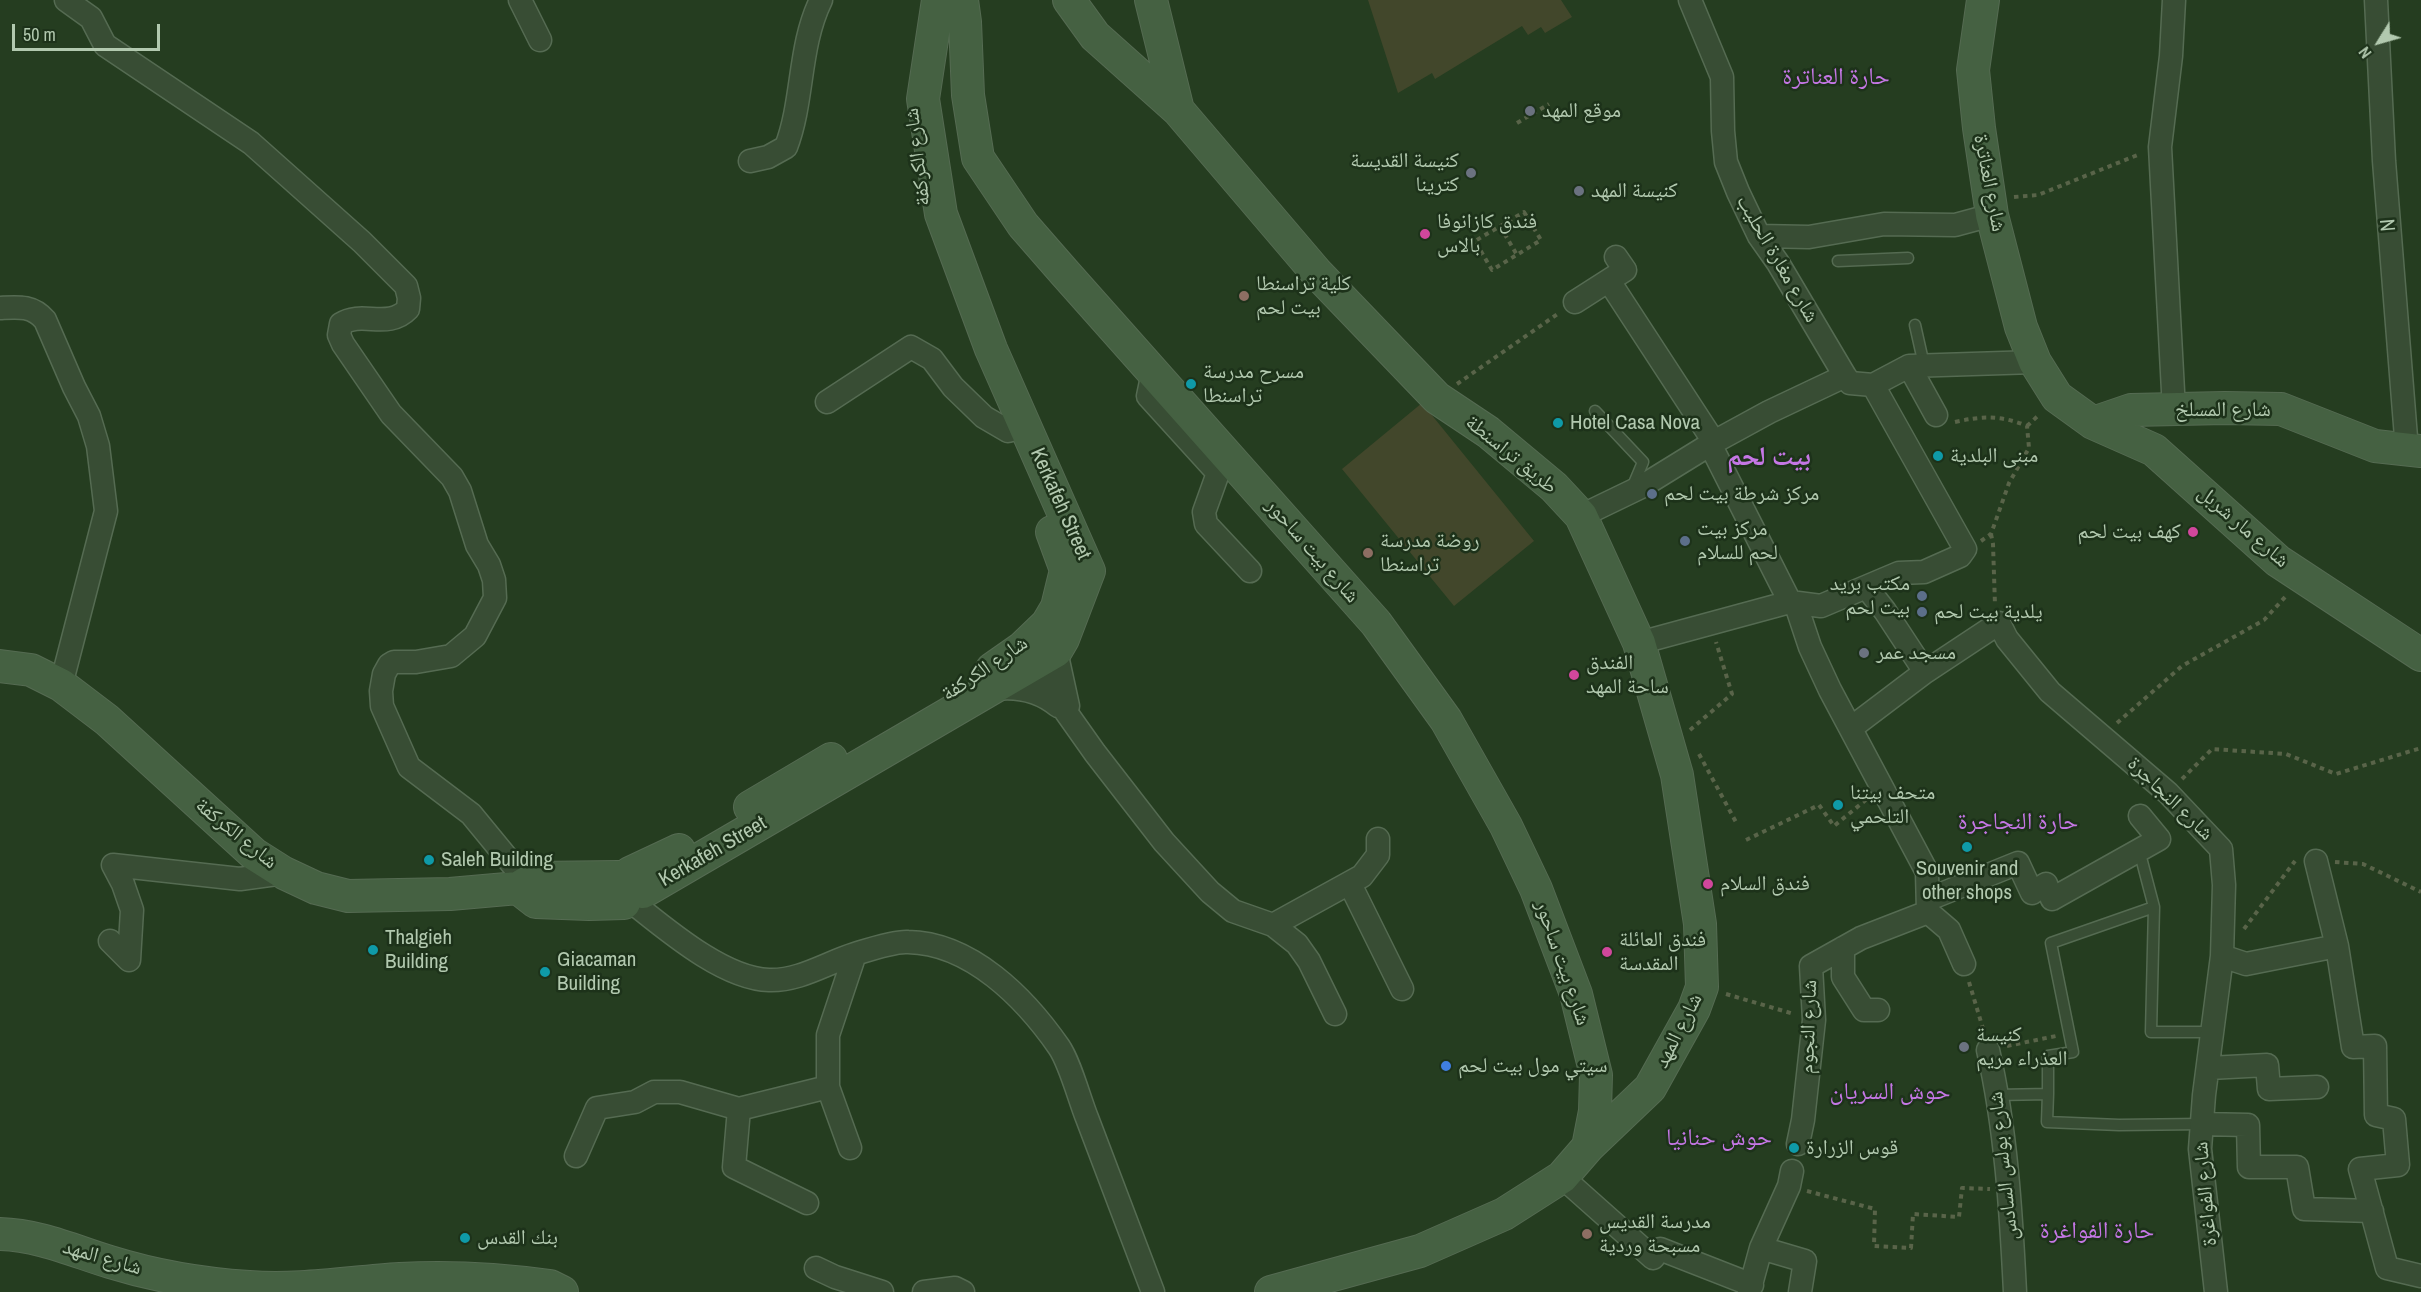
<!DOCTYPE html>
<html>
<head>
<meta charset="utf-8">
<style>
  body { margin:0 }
  #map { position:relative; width:2421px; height:1292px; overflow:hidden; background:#253d20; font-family:"Archivo Narrow",sans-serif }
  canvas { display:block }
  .north { position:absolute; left:2349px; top:12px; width:60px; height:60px; -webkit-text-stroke:4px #1d321a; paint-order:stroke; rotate:233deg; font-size:16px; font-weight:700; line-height:24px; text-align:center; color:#b2c9af }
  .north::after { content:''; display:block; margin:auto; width:21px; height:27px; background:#b2c9af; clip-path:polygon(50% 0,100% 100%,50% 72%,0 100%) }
  .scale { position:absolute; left:12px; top:24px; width:148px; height:27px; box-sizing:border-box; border:3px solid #b2c9af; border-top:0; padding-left:8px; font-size:18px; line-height:21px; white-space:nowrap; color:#b2c9af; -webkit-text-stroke:4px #1d321a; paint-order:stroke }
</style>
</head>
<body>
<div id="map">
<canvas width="2421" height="1292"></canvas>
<div class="north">N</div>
<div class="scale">50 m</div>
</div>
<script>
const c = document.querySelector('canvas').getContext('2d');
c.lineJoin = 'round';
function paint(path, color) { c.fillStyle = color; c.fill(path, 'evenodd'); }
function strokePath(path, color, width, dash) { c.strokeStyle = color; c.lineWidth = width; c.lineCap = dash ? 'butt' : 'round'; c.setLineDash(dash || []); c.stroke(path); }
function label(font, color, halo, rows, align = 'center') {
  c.font = font + ' "Archivo Narrow","Noto Naskh Arabic",sans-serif'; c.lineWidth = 5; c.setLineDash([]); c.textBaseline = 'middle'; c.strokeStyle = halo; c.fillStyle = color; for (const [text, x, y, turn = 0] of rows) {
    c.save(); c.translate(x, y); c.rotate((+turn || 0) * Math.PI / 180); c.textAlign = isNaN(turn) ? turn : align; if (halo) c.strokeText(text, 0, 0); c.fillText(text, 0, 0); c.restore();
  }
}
paint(new Path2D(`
  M 1368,0 L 1561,0 L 1572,17 L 1545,33 L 1541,27 L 1528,35 L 1522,26 L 1435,79 L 1432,73 L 1398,93 Z
  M 1422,403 L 1534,541 L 1454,606 L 1342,469 Z`), '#42472b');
const lane = new Path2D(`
  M 1838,261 L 1908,258
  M 1915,325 L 1924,365
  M 1595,411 L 1643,462 L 1632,488
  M 2139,850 L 2154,907 L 2151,1032 L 2213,1032
  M 2048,1094 L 2047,1122 L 2119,1125 L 2202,1124
  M 1997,1095 L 2048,1094 L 2048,1056 L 2073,1052 L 2051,943 L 2154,907`);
const street = new Path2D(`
  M 66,0 L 91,18 L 105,45 L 251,143 L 362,242 L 406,286 L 409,298 L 408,309 C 388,330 362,310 341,324 L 339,335 L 343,344 L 391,414 L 452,477 L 460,491 L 477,545 L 489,565 L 494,580 L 495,598 L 475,636 L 451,656 L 416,662 L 394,662 L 389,665 L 384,674 L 381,691 L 382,706 L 409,767 L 471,814 L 517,870 L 518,888
  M 520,0 L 540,40
  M 1690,0 L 1722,77 L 1723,131 L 1726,162 L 1738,192 L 1759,236 L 1778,263 L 1845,376
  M 2174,0 L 2171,56 L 2160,147 L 2174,410
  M 2376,0 L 2384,161 L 2407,450
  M 750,161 L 768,157 L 786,147 C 804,100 798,47 821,0
  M 1759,236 L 1809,237 L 1884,224 L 1955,225 L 1992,215
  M 1609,281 L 1714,442 L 1713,450 L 1790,602 L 1797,608 L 1810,647 L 1830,690 L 1927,872 L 1928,912
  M 1575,302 L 1625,270 L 1616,257
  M 0,308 C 18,307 32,305 45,320 L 74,387 L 89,416 L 98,446 L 106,511 L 61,685
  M 1909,366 L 1936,415
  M 1153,372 L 1148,396 L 1218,473 L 1204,512 L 1206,524 L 1250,571
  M 827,402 L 911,347 L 932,359 L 953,387 L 984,417 L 1008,431 L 1026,426
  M 1581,516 L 1641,487 L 1714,442 L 1769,412 L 1845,376 L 1850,383 L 1873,385 L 1909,366 L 2035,362
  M 1867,588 L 1885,611 L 1925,672 L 1999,623 L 2007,639 L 2050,692 L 2168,793 L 2221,849 L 2224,885 L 2222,956 L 2204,1095 L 2200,1149 L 2216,1292
  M 1639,643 L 1790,602 L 1821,606 L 1899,573 L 1924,572 L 1960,556 L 1965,549 L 1873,385
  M 1056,651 L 1068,706
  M 1025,654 L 1095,753 L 1164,842 L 1210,892 L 1233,911 L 1273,925 L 1297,944 L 1309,961 L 1335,1014
  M 994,689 C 1018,686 1039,690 1058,706
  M 1851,728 L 1925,672
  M 2316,861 L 2337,946 L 2353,1047 L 2375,1046 L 2376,1115 L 2394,1119 L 2398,1165 L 2360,1169 L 2387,1268 L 2421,1276
  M 1350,884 L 1402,989
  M 1929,899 L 2018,863 L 2032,893 L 2046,884 L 2052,899 L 2159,839 L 2140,816
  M 633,903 C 667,930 724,979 769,980 C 800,981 826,963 855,954 C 868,950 894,941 908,942 C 971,943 1025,998 1059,1047 C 1070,1063 1079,1098 1087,1118 C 1109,1176 1131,1234 1153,1292
  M 1928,912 L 1949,930 L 1964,964
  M 1273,925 L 1362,876 L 1378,855 L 1378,839
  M 110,941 L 129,960 L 132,910 L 123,884 L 113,865 L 240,879 L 284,873
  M 1843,948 L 1843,977 L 1864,1010 L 1878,1010
  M 2222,956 L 2246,964 L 2337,946
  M 1988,1050 C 2006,1129 2011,1211 2015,1292
  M 2209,1068 L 2267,1065 L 2269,1089 L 2317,1087
  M 828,1087 L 850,1148
  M 739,1109 L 734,1167 L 807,1203
  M 2202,1124 L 2248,1125 L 2249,1167 L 2297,1167 L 2304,1209 L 2372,1211
  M 1798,1144 L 1803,1120 L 1814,1020 L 1811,966 L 1861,938 L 1928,912
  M 576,1156 L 597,1108 L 635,1102 L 654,1092 L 680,1092 L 739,1109 L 828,1087 L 828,1035 L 855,954
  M 1562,1177 L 1653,1258 L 1660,1249 L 1752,1285
  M 1761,1248 L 1805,1261 L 1800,1292
  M 816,1268 L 835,1277 L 882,1292
  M 924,1292 L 955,1288 L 963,1292
  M 1749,1292 L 1761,1248 L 1789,1186 L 1792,1171`);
const secondary = new Path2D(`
  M 962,0 L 965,22 L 968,95 L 978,158 L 1023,225 L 1064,272 L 1376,623 L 1446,720 L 1506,826 L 1536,889 L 1576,994 L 1596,1075 L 1595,1111 L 1588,1147
  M 1069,0 L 1095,36 L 1178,110 L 1316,272 L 1437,398 L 1488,432 L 1554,487 L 1581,516 L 1639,643 L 1677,775 L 1700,924 L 1702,987 L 1694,1009 L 1650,1088 L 1588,1147 L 1562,1177 L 1504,1214 L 1420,1251 L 1271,1292
  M 1151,0 L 1178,110
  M 1983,0 L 1973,70 L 1979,128 L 1992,215 L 2021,327 L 2035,362 L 2057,397 L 2093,423 L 2154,450 L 2278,561 L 2421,655
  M 2093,423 L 2131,410 L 2225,408 L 2281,409 L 2375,446 L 2421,451
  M 0,666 L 31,670 L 61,685 L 107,720 L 254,854 L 284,873 L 316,888 L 348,896 L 450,894 L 518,888 L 534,878 L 618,877
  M 992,669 L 1022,648 L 1047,624 L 1057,607 L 1066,570 L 1052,532
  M 750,807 L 831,759
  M 630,873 L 679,850
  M 518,888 L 536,902 L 589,904 L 624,903
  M 643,892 L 1056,651 L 1063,639 L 1089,571 L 991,349 L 941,214 L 923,99 L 938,0
  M 0,1234 C 39,1235 74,1251 110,1262 C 155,1276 203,1284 249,1287 C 299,1291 350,1282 400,1279 C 451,1276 499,1279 550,1286 L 562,1292`);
strokePath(lane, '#556b52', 13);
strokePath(street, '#556b52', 25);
strokePath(secondary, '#556b52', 34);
strokePath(new Path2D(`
  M 1517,123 L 1549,104
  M 2014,197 L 2038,195 L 2140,154
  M 1524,212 L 1541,240 L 1492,270 L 1475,241 Z
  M 1500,226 L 1517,255
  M 1457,384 L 1559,313
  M 1955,422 C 1982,416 2001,415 2027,426
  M 2027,426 L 2040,414
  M 1991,534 L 1993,544 L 1995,605
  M 1981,541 L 1991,534 L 2009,483 L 2029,448 L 2027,426
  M 2117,723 L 2182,666 L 2264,620 L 2287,595
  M 1690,730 L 1732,694 L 1716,642
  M 1699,754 L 1737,824
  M 2182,779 L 2212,749 L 2286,754 L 2336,774 L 2421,748
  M 1746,840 L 1819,805 L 1834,826 L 1867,799
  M 2335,862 L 2363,864 L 2421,892
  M 2244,929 L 2295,861
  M 1969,982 L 1984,1032
  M 1726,994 L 1794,1014
  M 2007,1046 L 2056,1036
  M 1807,1191 L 1875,1209 L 1874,1246 L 1911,1248 L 1913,1214 L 1959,1217 L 1962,1188 L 1990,1189`), '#596449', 4, [4.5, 4.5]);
strokePath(lane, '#384d34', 10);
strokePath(street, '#384d34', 22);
strokePath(secondary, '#456142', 32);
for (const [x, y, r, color] of [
  [1530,111,6,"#6b7280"],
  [1471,173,6,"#6b7280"],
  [1579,191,6,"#6b7280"],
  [1425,234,6,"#d1479c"],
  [1244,296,6,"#8d6e63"],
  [1191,384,6,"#0f9aa8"],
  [1558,423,6,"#0f9aa8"],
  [1938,456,6,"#0f9aa8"],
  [1652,494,6,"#5c6f8a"],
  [2193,532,6,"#d1479c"],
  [1685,541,6,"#5c6f8a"],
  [1368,553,6,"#8d6e63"],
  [1922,596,6,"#5c6f8a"],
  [1922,612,6,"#5c6f8a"],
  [1864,653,6,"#6b7280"],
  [1574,675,6,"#d1479c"],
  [1838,805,6,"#0f9aa8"],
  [1967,847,6,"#0f9aa8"],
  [429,860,6,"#0f9aa8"],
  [1708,884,6,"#d1479c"],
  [373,950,6,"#0f9aa8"],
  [1607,952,6,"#d1479c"],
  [545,972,6,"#0f9aa8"],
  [1964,1047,6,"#6b7280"],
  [1446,1066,6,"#3f7fe0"],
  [1794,1148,6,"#0f9aa8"],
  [1587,1234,6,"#8d6e63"],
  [465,1238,6,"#0f9aa8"]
]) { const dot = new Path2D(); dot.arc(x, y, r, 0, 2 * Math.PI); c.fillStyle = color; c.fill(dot); strokePath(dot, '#1d321a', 2); }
label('21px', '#b2c9af', '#1d321a', [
  ["موقع المهد",1542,111],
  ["كنيسة القديسة",1459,161,"right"],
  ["كترينا",1459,185,"right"],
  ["كنيسة المهد",1591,191],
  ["فندق كازانوفا",1437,222],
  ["بالاس",1437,246],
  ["كلية تراسنطا",1256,284],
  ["بيت لحم",1256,308],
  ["مسرح مدرسة",1203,372],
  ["تراسنطا",1203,396],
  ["Hotel Casa Nova",1570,423],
  ["مبنى البلدية",1950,456],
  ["مركز شرطة بيت لحم",1664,494],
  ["مركز بيت",1697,529],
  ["لحم للسلام",1697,553],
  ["كهف بيت لحم",2181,532,"right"],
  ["روضة مدرسة",1380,541],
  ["تراسنطا",1380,565],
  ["مكتب بريد",1910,584,"right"],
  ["بيت لحم",1910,608,"right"],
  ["يلدية بيت لحم",1934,612],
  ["مسجد عمر",1876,653],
  ["الفندق",1586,663],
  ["ساحة المهد",1586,687],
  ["متحف بيتنا",1850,793],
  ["التلحمي",1850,817],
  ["Saleh Building",441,860],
  ["Souvenir and",1967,869,"center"],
  ["other shops",1967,893,"center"],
  ["فندق السلام",1720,884],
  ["Thalgieh",385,938],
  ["Building",385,962],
  ["فندق العائلة",1619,940],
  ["المقدسة",1619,964],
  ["Giacaman",557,960],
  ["Building",557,984],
  ["كنيسة",1976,1035],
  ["العذراء مريم",1976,1059],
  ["سيتي مول بيت لحم",1458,1066],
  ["قوس الزرارة",1806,1148],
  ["مدرسة القديس",1599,1222],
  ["مسبحة وردية",1599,1246],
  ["بنك القدس",477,1238]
], 'left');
label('21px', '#b2c9af', '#1d321a', [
  ["شارع الكركفة",918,157,-97],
  ["شارع العناترة",1989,183,79],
  ["N",2389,225,-95],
  ["شارع مغارة الحليب",1777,259,60],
  ["شارع المسلخ",2223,410],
  ["طريق تراسنطة",1511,455,39],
  ["Kerkafeh Street",1060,504,66],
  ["شارع مار شربل",2243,527,41],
  ["شارع بيت ساحور",1312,551,49],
  ["شارع الكركفة",985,669,-34],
  ["شارع النجاجرة",2170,799,44],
  ["شارع الكركفة",236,834,39],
  ["Kerkafeh Street",713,852,-30],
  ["شارع بيت ساحور",1562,963,71],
  ["شارع النجوم",1809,1027,-88],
  ["شارع المهد",1679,1031,-63],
  ["شارع بولس السادس",2004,1166,-96],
  ["شارع الفواغرة",2206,1194,-95],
  ["شارع المهد",102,1258,16]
]);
label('24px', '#c577e5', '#1d321a', [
  ["حارة العناترة",1836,78],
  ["حارة النجاجرة",2018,823],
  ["حوش السريان",1890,1093],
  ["حوش حنانيا",1719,1139],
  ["حارة الفواغرة",2097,1232]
]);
label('bold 27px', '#c577e5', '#1d321a', [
  ["بيت لحم",1769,458]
]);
</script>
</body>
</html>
